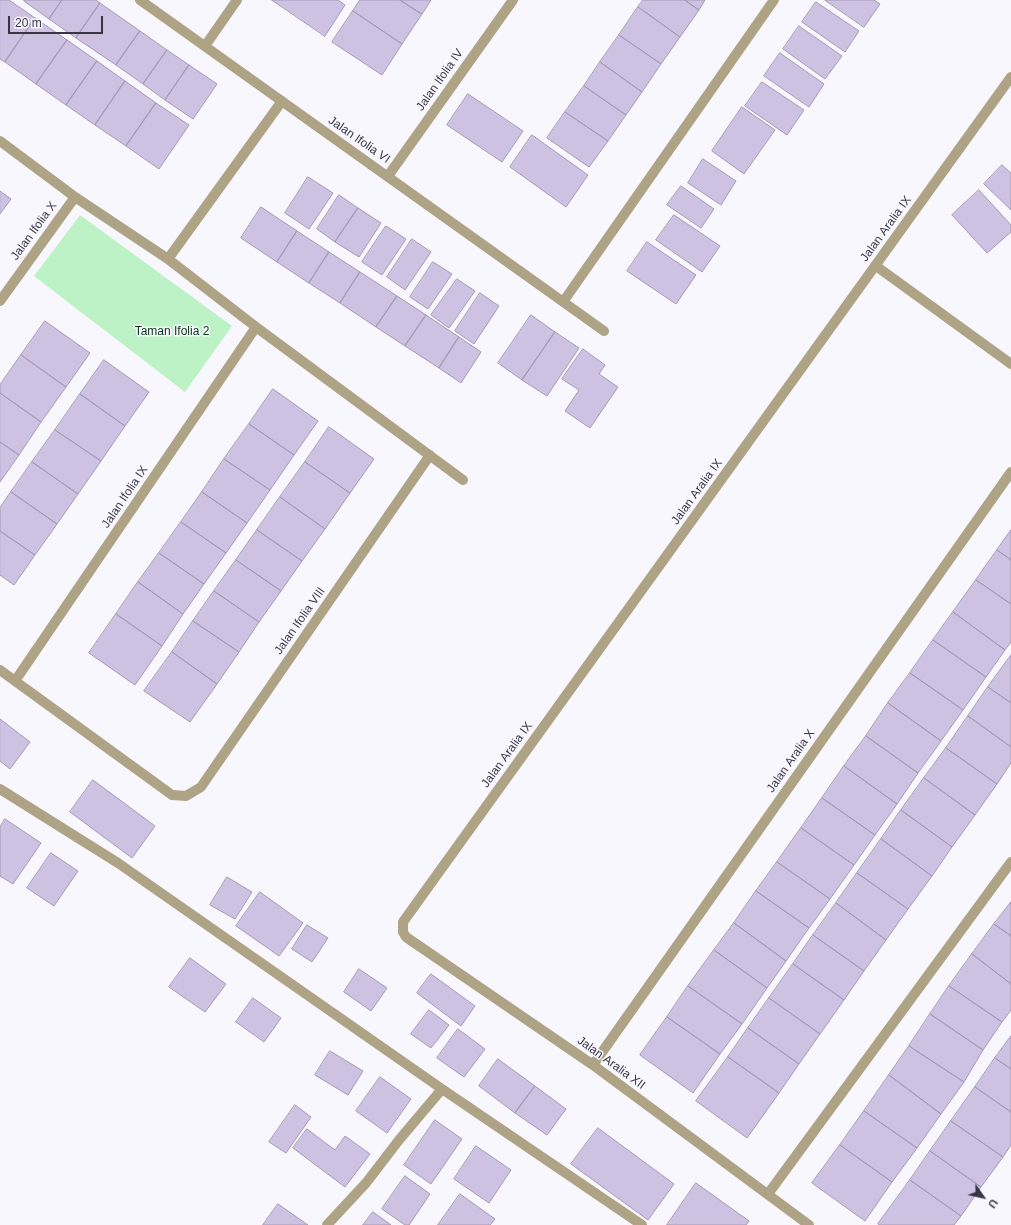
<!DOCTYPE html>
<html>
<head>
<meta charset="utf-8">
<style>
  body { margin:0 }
  #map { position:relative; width:1011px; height:1225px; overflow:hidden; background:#f8f7fe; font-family:Helvetica,sans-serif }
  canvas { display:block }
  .north { position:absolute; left:963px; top:1177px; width:40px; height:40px; -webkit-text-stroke:3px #f8f7fe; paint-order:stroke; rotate:124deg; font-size:11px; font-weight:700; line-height:16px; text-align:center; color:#383643 }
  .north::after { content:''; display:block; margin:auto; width:14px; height:18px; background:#383643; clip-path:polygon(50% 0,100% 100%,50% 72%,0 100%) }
  .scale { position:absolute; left:8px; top:16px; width:95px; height:18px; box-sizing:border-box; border:2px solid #383643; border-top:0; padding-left:5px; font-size:12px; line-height:14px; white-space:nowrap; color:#383643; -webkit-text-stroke:3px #f8f7fe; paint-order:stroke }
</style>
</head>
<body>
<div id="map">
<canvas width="1011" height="1225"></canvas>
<div class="north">U</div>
<div class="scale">20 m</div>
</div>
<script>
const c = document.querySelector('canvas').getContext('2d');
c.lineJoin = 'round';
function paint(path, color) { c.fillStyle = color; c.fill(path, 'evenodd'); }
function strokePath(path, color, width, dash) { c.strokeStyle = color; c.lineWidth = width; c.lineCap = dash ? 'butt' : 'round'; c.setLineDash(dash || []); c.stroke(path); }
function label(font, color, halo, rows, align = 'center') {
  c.font = font + ' Helvetica,sans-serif'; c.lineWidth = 3; c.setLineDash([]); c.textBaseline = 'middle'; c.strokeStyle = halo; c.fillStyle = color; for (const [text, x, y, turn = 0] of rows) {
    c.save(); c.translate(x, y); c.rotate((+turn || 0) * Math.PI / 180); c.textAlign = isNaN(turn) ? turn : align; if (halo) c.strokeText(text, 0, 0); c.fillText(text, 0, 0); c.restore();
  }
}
paint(new Path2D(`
  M 80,215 L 232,326 L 185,392 L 34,276 Z`), '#bdf2c6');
const building = new Path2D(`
  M 0,0 L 9,0 L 35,18 L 5,62 L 0,59 Z
  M 24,0 L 62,0 L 49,19 L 24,1 Z
  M 62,0 L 96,0 L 100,3 L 76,38 L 49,19 Z
  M 272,0 L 338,0 L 345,5 L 325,36 Z
  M 360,0 L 400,0 L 422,14 L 402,44 L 353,11 Z
  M 400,0 L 431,0 L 422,14 Z
  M 643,0 L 685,0 L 699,10 L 680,37 L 638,7 Z
  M 685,0 L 705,0 L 699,10 Z
  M 825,0 L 874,0 L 880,4 L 864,27 Z
  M 816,2 L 859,31 L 845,52 L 802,22 Z
  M 100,3 L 140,31 L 116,65 L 76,38 Z
  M 638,7 L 680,37 L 661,64 L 619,35 Z
  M 353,11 L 402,44 L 382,75 L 332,42 Z
  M 35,18 L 67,40 L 36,84 L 5,62 Z
  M 799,26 L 842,56 L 825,79 L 783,49 Z
  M 140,31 L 167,50 L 143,84 L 116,65 Z
  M 619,35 L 661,64 L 642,92 L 600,62 Z
  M 67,40 L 97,61 L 66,105 L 36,84 Z
  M 167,50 L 189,65 L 165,100 L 143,84 Z
  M 780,53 L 824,84 L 809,107 L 764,76 Z
  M 97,61 L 125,81 L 95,125 L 66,105 Z
  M 600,62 L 642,92 L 626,115 L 584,86 Z
  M 189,65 L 217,84 L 193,119 L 165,100 Z
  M 125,81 L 156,103 L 126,146 L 95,125 Z
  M 762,82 L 804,110 L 787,135 L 745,106 Z
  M 584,86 L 626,115 L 608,141 L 565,112 Z
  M 468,94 L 523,131 L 502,162 L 447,125 Z
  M 156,103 L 189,125 L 159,169 L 126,146 Z
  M 742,107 L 775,130 L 744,174 L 712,151 Z
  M 565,112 L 608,141 L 589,167 L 547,138 Z
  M 532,135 L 588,175 L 566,207 L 510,167 Z
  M 703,159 L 736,181 L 721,205 L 688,183 Z
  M 1002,165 L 1011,173 L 1011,210 L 984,184 Z
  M 308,177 L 333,193 L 309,229 L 285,213 Z
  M 681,186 L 714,209 L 701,228 L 667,205 Z
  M 979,190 L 1011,225 L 1011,232 L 987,253 L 952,215 Z
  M 0,191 L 11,199 L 0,214 Z
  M 339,195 L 358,208 L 335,242 L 317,229 Z
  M 261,207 L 297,231 L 277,262 L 241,238 Z
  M 358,208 L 381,223 L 359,257 L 335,242 Z
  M 674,215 L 720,246 L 702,272 L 656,240 Z
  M 386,226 L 406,239 L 382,275 L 362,262 Z
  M 297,231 L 329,252 L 309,283 L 277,262 Z
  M 412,239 L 431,252 L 405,290 L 387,277 Z
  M 647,242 L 696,275 L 676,304 L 627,271 Z
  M 329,252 L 360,272 L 340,303 L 309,283 Z
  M 433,262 L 452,274 L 428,309 L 410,297 Z
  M 360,272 L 397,296 L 376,327 L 340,303 Z
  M 457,279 L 475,291 L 449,328 L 431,315 Z
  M 480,293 L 499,306 L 474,344 L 455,331 Z
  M 397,296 L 426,315 L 405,346 L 376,327 Z
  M 426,315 L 459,337 L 439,368 L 405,346 Z
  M 531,315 L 555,332 L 522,380 L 498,363 Z
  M 45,321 L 90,353 L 66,387 L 21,355 Z
  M 555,332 L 579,348 L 547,396 L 522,380 Z
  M 459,337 L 481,352 L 461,383 L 439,368 Z
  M 583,349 L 605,365 L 599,374 L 618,387 L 590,428 L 565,411 L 579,390 L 562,379 Z
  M 21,355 L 66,387 L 41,422 L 0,393 L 0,385 Z
  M 104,360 L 149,392 L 125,426 L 80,394 Z
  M 273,389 L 318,421 L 294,455 L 249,424 Z
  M 0,393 L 41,422 L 19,455 L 0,442 Z
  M 80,394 L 125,426 L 101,461 L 55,430 Z
  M 249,424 L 294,455 L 270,490 L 224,459 Z
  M 329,427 L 374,459 L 350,493 L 305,462 Z
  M 55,430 L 101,461 L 78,494 L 32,462 Z
  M 0,442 L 19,455 L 0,482 Z
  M 224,459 L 270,490 L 247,523 L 202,492 Z
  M 32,462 L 78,494 L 57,524 L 11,492 Z
  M 305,462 L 350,493 L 325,529 L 280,497 Z
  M 11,492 L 57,524 L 35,555 L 0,531 L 0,508 Z
  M 202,492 L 247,523 L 226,553 L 181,522 Z
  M 280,497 L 325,529 L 302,561 L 257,530 Z
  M 181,522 L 226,553 L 204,584 L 159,553 Z
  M 257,530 L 302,561 L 281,591 L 236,560 Z
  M 1011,530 L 1011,560 L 997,550 Z
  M 0,531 L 35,555 L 14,585 L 0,575 Z
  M 997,550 L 1011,560 L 1011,604 L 976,580 Z
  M 159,553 L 204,584 L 183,614 L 138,582 Z
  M 236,560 L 281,591 L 259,622 L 214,591 Z
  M 976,580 L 1011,604 L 1011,642 L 1005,650 L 953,612 Z
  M 138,582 L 183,614 L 162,646 L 116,614 Z
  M 214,591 L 259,622 L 239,652 L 193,621 Z
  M 953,612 L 1005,650 L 986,677 L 933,640 Z
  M 116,614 L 162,646 L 135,685 L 89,653 Z
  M 193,621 L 239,652 L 217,684 L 172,652 Z
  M 933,640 L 986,677 L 963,710 L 910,673 Z
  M 172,652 L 217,684 L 190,722 L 144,691 Z
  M 1011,655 L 1011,703 L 988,687 Z
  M 910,673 L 963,710 L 941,741 L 888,703 Z
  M 988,687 L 1011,703 L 1011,747 L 968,716 Z
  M 888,703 L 941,741 L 918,773 L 866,736 Z
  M 968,716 L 1011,747 L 1011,763 L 997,784 L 946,748 Z
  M 0,719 L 30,742 L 10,769 L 0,761 Z
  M 866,736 L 918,773 L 897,804 L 844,766 Z
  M 946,748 L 997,784 L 975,815 L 924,778 Z
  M 844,766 L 897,804 L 875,835 L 822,798 Z
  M 924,778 L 975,815 L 952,847 L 901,810 Z
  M 93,780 L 155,826 L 132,858 L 70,812 Z
  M 822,798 L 875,835 L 854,865 L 801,828 Z
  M 901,810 L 952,847 L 932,876 L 881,839 Z
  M 5,819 L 41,843 L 13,884 L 0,876 L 0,827 Z
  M 801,828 L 854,865 L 830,899 L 777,862 Z
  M 881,839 L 932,876 L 908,909 L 857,873 Z
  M 51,853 L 78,871 L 54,906 L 27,888 Z
  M 777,862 L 830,899 L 809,928 L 756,891 Z
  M 857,873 L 908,909 L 886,940 L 836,903 Z
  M 227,877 L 252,892 L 235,919 L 210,905 Z
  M 756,891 L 809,928 L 786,961 L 734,923 Z
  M 260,892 L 303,923 L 279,956 L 236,926 Z
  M 1011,902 L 1011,936 L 994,924 Z
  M 836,903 L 886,940 L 864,971 L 813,935 Z
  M 734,923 L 786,961 L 767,988 L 714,950 Z
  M 994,924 L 1011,936 L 1011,984 L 972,954 Z
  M 307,925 L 328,938 L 312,962 L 292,949 Z
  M 813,935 L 864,971 L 844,1000 L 793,964 Z
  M 714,950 L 767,988 L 742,1024 L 688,986 Z
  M 972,954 L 1011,984 L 1011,1010 L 1002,1022 L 949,986 Z
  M 190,958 L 226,984 L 205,1012 L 169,987 Z
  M 793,964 L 844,1000 L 820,1034 L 769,998 Z
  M 359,969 L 387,988 L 371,1011 L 344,992 Z
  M 431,974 L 475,1006 L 461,1026 L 417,993 Z
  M 688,986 L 742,1024 L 720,1054 L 667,1017 Z
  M 949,986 L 1002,1022 L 983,1050 L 930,1014 Z
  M 253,998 L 281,1018 L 264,1042 L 236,1022 Z
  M 769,998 L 820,1034 L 799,1064 L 748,1028 Z
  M 429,1010 L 449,1025 L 431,1048 L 411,1034 Z
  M 930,1014 L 983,1050 L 964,1082 L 909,1046 Z
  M 667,1017 L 720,1054 L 693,1093 L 640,1055 Z
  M 748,1028 L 799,1064 L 779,1093 L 728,1057 Z
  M 458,1029 L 485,1049 L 464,1077 L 437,1058 Z
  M 1011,1036 L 1011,1069 L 995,1058 Z
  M 909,1046 L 964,1082 L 941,1114 L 889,1075 Z
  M 330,1051 L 363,1071 L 348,1095 L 315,1075 Z
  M 728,1057 L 779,1093 L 747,1138 L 696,1101 Z
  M 995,1058 L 1011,1069 L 1011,1112 L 975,1087 Z
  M 498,1059 L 535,1086 L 515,1113 L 479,1086 Z
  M 889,1075 L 941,1114 L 917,1148 L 864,1111 Z
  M 380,1077 L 411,1099 L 387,1133 L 356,1111 Z
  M 535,1086 L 566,1109 L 547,1135 L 515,1113 Z
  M 975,1087 L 1011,1112 L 1011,1145 L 1003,1157 L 951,1121 Z
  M 295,1105 L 311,1117 L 286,1153 L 269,1142 Z
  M 864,1111 L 917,1148 L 892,1182 L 840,1145 Z
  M 435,1120 L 462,1139 L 431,1184 L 404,1165 Z
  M 951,1121 L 1003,1157 L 981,1187 L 930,1151 Z
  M 598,1128 L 674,1184 L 648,1220 L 571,1164 Z
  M 307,1129 L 335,1150 L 345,1136 L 370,1154 L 345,1187 L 293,1148 Z
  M 840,1145 L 892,1182 L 865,1221 L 812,1183 Z
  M 476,1146 L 511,1170 L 489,1203 L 454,1179 Z
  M 930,1151 L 981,1187 L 961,1216 L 910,1180 Z
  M 405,1176 L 430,1194 L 409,1225 L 405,1225 L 382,1209 Z
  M 910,1180 L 961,1216 L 954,1225 L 880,1225 L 878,1224 Z
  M 696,1183 L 749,1221 L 746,1225 L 667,1225 Z
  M 460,1194 L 495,1219 L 490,1225 L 438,1225 Z
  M 278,1204 L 308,1225 L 263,1225 Z
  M 373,1212 L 391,1225 L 363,1225 Z`);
paint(building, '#cec2e2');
strokePath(building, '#a499b7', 1);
strokePath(new Path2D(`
  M 140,0 L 604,331
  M 205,46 L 237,0
  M 0,141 L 75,197 L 168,259 L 256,327 L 463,480
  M 388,176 L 513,0
  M 168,259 L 282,101
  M 876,266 L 1011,364
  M 0,301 L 75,197
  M 563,302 L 774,0
  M 0,670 L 172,795 L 186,796 L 201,787 L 430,455
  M 15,681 L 256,327
  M 0,789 L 118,863 L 442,1089 L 642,1225
  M 593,1065 L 1011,472
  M 768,1194 L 1011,862
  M 327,1225 L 366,1183 L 399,1140 L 442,1089
  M 809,1225 L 593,1065 L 406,937 L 403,932 L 403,922 L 1011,77`), '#afa386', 10);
label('12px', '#383643', '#f8f7fe', [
  ["Jalan Ifolia IV",440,80,-55],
  ["Jalan Ifolia VI",359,140,35],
  ["Jalan Aralia IX",886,229,-54],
  ["Jalan Ifolia X",34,231,-54],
  ["Jalan Aralia IX",697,492,-54],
  ["Jalan Ifolia IX",125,497,-56],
  ["Jalan Ifolia VIII",300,621,-55],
  ["Jalan Aralia IX",507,755,-54],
  ["Jalan Aralia X",791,761,-55],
  ["Jalan Aralia XII",611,1063,36]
]);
label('12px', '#073617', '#f8f7fe', [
  ["Taman Ifolia 2",172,332]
]);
</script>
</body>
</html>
